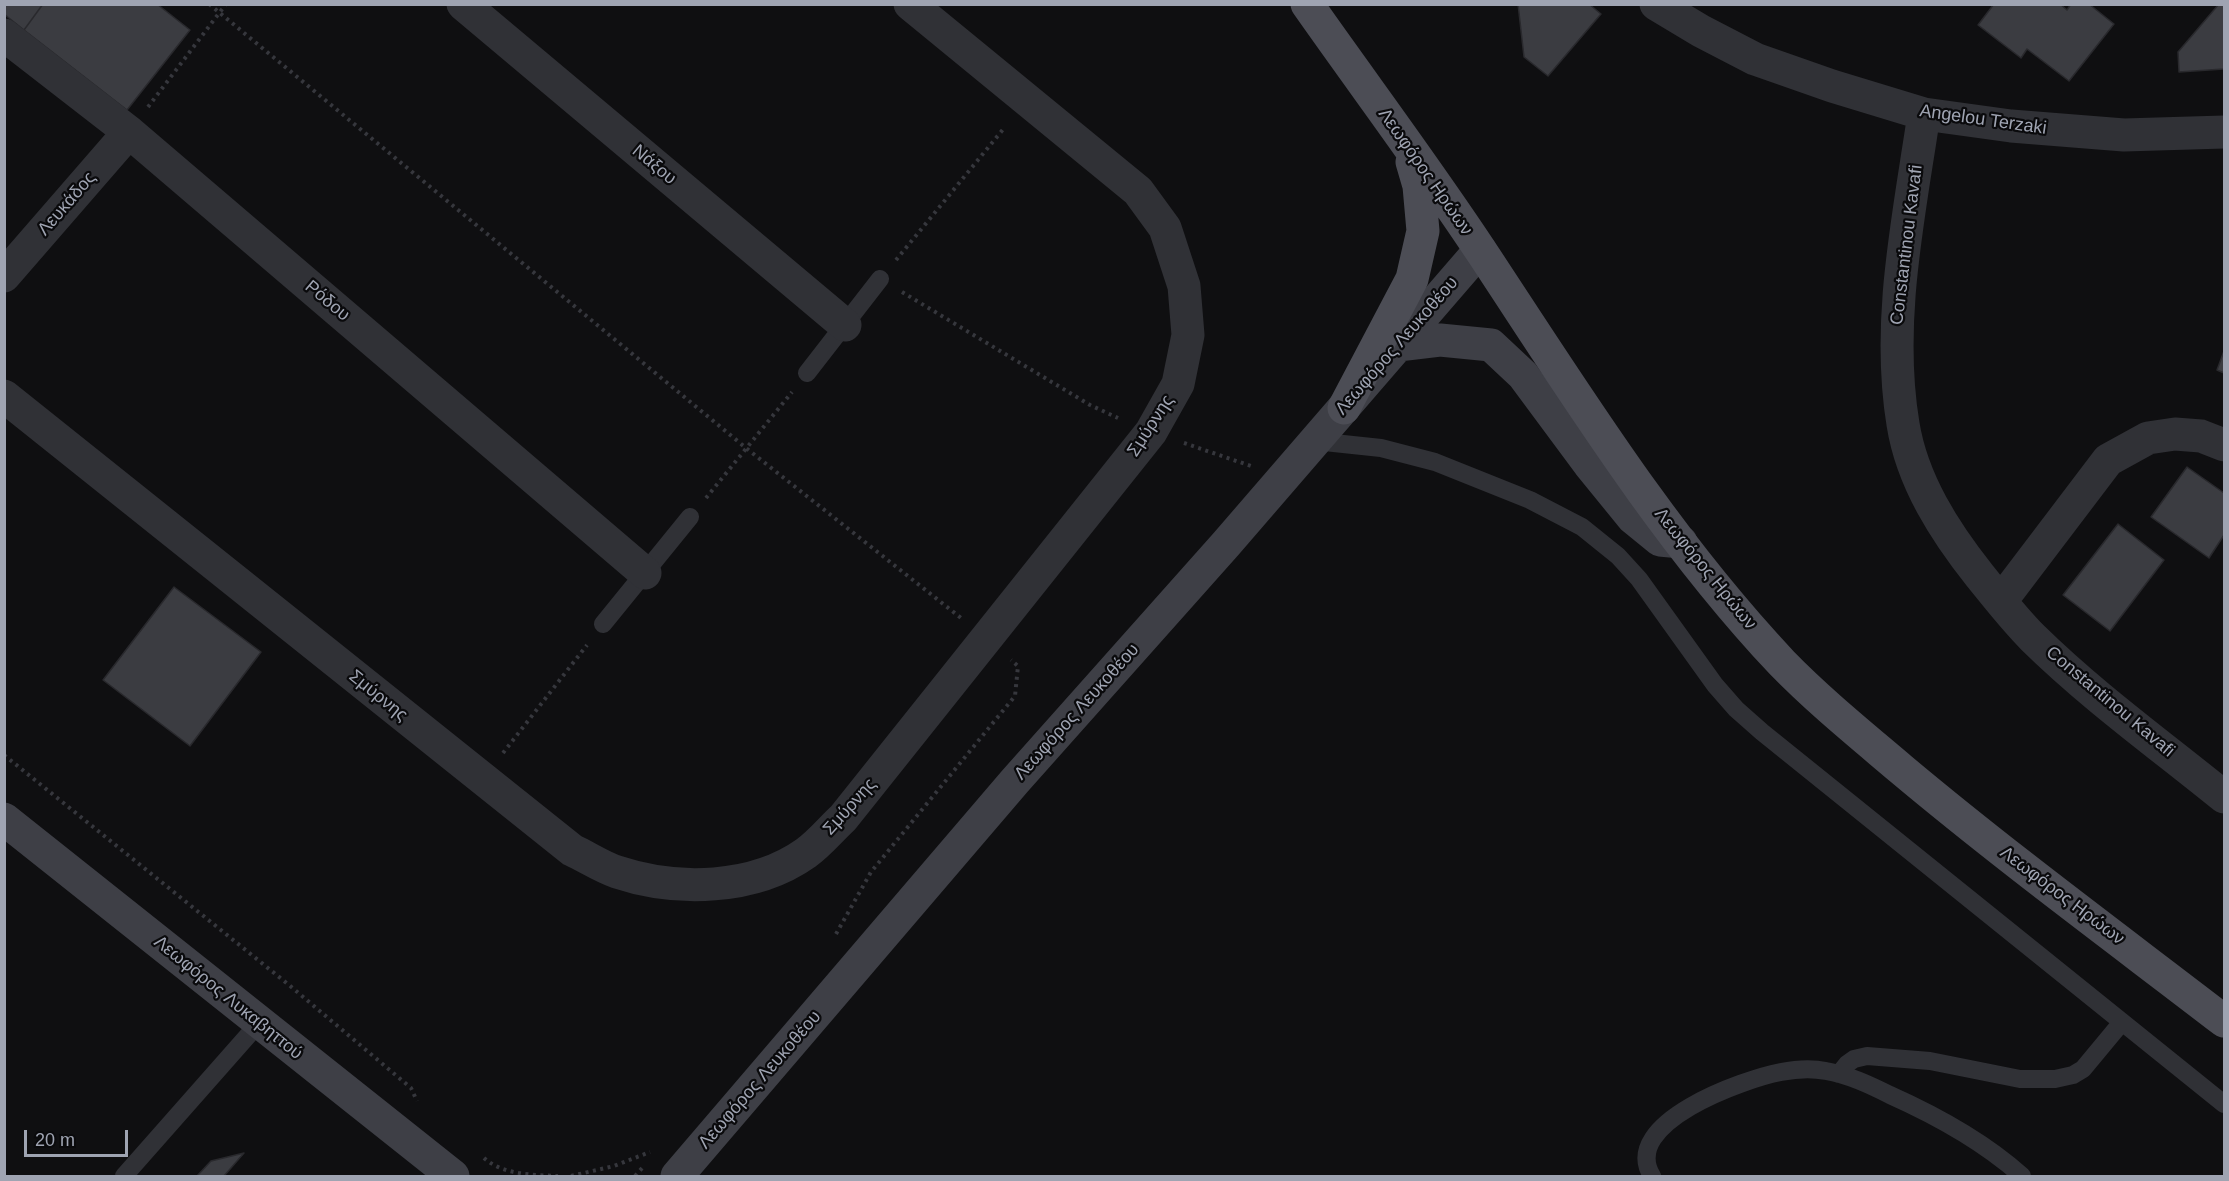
<!DOCTYPE html>
<html>
<head>
<meta charset="utf-8">
<style>
  body { margin:0 }
  #map { position:relative; width:2229px; height:1181px; overflow:hidden; background:#0f0f11; font-family:Arial,sans-serif }
  canvas { display:block }
  .frame { position:absolute; inset:0; border:6px solid #9fa4b2; pointer-events:none }
  .scale { position:absolute; left:24px; top:1130px; width:104px; height:27px; box-sizing:border-box; border:3px solid #9fa4b2; border-top:0; padding-left:8px; font-size:18px; line-height:21px; white-space:nowrap; color:#9fa4b2; -webkit-text-stroke:4px #0a0a0c; paint-order:stroke }
</style>
</head>
<body>
<div id="map">
<canvas width="2229" height="1181"></canvas>
<div class="frame"></div>
<div class="scale">20 m</div>
</div>
<script>
const c = document.querySelector('canvas').getContext('2d');
c.lineJoin = 'round';
function paint(path, color) { c.fillStyle = color; c.fill(path, 'evenodd'); }
function strokePath(path, color, width, dash) { c.strokeStyle = color; c.lineWidth = width; c.lineCap = dash ? 'butt' : 'round'; c.setLineDash(dash || []); c.stroke(path); }
function label(font, color, halo, rows, align = 'center') {
  c.font = font + ' Arial,sans-serif'; c.lineWidth = 4.5; c.setLineDash([]); c.textBaseline = 'middle'; c.strokeStyle = halo; c.fillStyle = color; for (const [text, x, y, turn = 0] of rows) {
    c.save(); c.translate(x, y); c.rotate((+turn || 0) * Math.PI / 180); c.textAlign = isNaN(turn) ? turn : align; if (halo) c.strokeText(text, 0, 0); c.fillText(text, 0, 0); c.restore();
  }
}
const building = new Path2D(`
  M 4,4 L 43,4 L 24,30 L 4,14 Z
  M 43,4 L 157,4 L 190,30 L 127,110 L 24,30 Z
  M 1518,4 L 1589,4 L 1601,14 L 1548,76 L 1524,57 Z
  M 1994,4 L 2060,4 L 2067,10 L 2071,4 L 2089,4 L 2114,24 L 2069,81 L 2027,49 L 2021,58 L 1978,25 Z
  M 2219,4 L 2224,4 L 2224,69 L 2179,72 L 2178,52 Z
  M 2224,351 L 2224,373 L 2217,370 Z
  M 2187,467 L 2224,493 L 2224,535 L 2209,558 L 2151,517 Z
  M 2118,524 L 2164,560 L 2110,631 L 2063,595 Z
  M 174,587 L 261,652 L 190,746 L 103,680 Z
  M 244,1153 L 224,1176 L 197,1176 L 211,1161 Z`);
paint(building, '#3b3c41');
strokePath(building, '#29292d', 1.5);
strokePath(new Path2D(`
  M 209,4 L 746,448 L 961,618
  M 148,107 L 226,4
  M 896,260 L 1005,127
  M 902,292 L 1090,405 L 1118,418
  M 1184,443 L 1251,466
  M 706,498 L 792,392
  M 503,753 L 587,645
  M 4,755 L 289,985 L 411,1088 L 417,1101
  M 836,934 L 871,872 L 1015,696 L 1018,666 L 1011,660
  M 484,1158 C 503,1175 533,1175 558,1176
  M 571,1176 L 614,1166 L 650,1152
  M 635,1176 L 644,1166`), '#36373d', 4, [3, 4.5]);
strokePath(new Path2D(`
  M 807,373 L 880,279
  M 1315,441 L 1381,448 L 1435,462 L 1530,500 L 1582,527 L 1618,556 L 1639,579 L 1715,685 L 1736,709 L 1762,732 L 2224,1104
  M 603,624 L 690,517
  M 1839,1074 L 1847,1064 L 1854,1059 L 1867,1056 L 1930,1061 L 2020,1079 L 2055,1079 L 2073,1075 L 2083,1069 L 2122,1022
  M 124,1176 L 259,1023
  M 1652,1176 C 1619,1123 1744,1079 1781,1072 C 1796,1069 1812,1068 1826,1071 C 1849,1075 1870,1085 1890,1095 C 1937,1116 1983,1141 2022,1176`), '#303136', 18);
strokePath(new Path2D(`
  M 463,4 L 845,325
  M 1656,4 L 1701,31 L 1755,59 L 1832,86 L 1924,114 L 2011,126 L 2124,135 L 2224,132
  M 4,35 L 129,132 L 645,573
  M 1924,114 C 1909,216 1886,321 1903,424 C 1912,481 1945,532 1980,576 C 1997,597 2014,619 2033,638 C 2092,696 2160,745 2224,797
  M 4,276 L 129,132
  M 4,396 L 572,850 C 587,857 602,867 617,872 C 677,892 754,890 806,853 C 820,843 831,829 843,818 L 1151,432 L 1178,384 L 1188,335 L 1184,286 L 1165,228 L 1138,191 L 910,4
  M 2001,601 L 2108,460 L 2148,438 L 2175,434 L 2201,436 L 2224,445`), '#303136', 33);
strokePath(new Path2D(`
  M 1398,345 L 1440,340 L 1491,345 L 1523,375 L 1589,464 L 1633,518 L 1660,540 L 1681,542
  M 4,819 L 453,1176
  M 677,1176 L 1015,781 L 1226,544 L 1480,250`), '#3e3f46', 33);
strokePath(new Path2D(`
  M 1307,4 C 1366,88 1427,169 1483,254 C 1576,395 1666,540 1782,663 C 1819,701 1861,735 1901,769 C 2006,857 2116,938 2224,1021
  M 1344,408 L 1412,279 L 1423,231 L 1419,186 L 1412,162`), '#4c4d55', 33);
label('18px', '#9fa4b2', '#0a0a0c', [
  ["Angelou Terzaki",1983,120,8],
  ["Νάξου",654,165,40],
  ["Λεωφόρος Ηρώων",1425,172,55],
  ["Λευκάδος",67,204,-49],
  ["Constantinou Kavafi",1907,245,-83],
  ["Ρόδου",327,301,40],
  ["Λεωφόρος Λευκοθέου",1397,346,-49],
  ["Σμύρνης",1151,426,-57],
  ["Λεωφόρος Ηρώων",1705,569,51],
  ["Σμύρνης",378,696,39],
  ["Constantinou Kavafi",2110,702,40],
  ["Λεωφόρος Λευκοθέου",1077,712,-48],
  ["Σμύρνης",850,807,-48],
  ["Λεωφόρος Ηρώων",2062,896,37],
  ["Λεωφόρος Λυκαβηττού",228,998,39],
  ["Λεωφόρος Λευκοθέου",760,1080,-49]
]);
</script>
</body>
</html>
